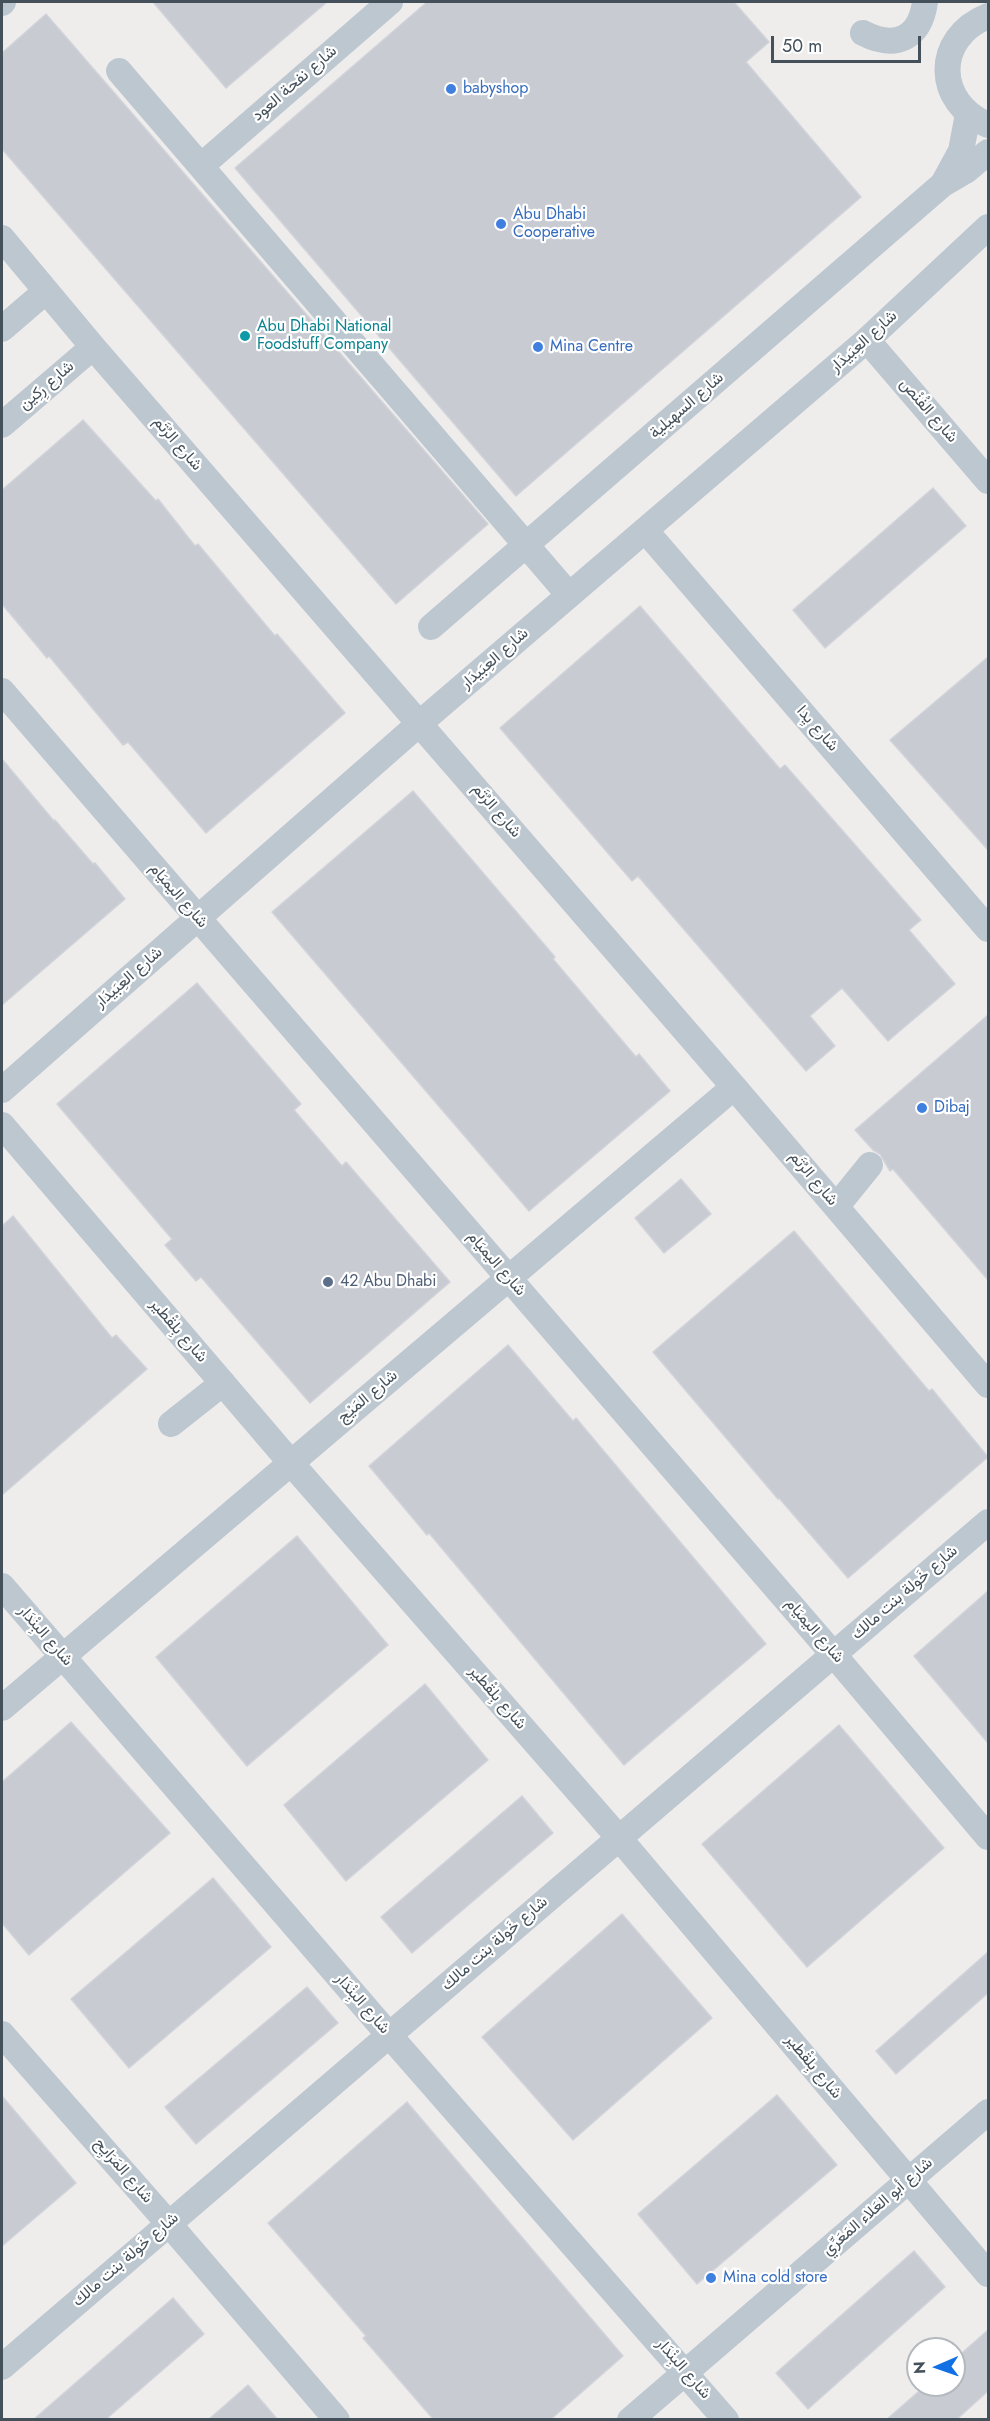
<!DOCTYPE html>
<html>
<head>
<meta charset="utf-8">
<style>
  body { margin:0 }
  #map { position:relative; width:990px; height:2421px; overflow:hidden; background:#efecec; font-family:Jost,sans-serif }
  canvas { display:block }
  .frame { position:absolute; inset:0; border:3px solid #44505a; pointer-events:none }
  .north { position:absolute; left:906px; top:2337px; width:60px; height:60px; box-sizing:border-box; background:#fff; border:2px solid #b4b9bd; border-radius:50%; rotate:268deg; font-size:16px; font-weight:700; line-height:24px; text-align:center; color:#44505a }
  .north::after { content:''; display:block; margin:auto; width:21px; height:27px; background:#1171e4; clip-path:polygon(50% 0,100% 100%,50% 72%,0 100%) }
  .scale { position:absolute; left:771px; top:36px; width:150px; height:27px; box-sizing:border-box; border:3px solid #44505a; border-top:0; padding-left:8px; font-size:18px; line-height:21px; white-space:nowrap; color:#44505a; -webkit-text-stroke:4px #fff; paint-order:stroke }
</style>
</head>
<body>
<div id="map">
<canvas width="990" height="2421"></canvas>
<div class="frame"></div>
<div class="north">N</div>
<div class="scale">50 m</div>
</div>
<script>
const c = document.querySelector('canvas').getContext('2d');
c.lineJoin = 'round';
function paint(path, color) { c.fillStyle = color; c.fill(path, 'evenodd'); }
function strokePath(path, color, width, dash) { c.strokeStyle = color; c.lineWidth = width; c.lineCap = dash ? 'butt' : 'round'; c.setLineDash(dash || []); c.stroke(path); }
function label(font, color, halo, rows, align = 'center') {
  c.font = font + ' Jost,Vazirmatn,sans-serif'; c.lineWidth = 4.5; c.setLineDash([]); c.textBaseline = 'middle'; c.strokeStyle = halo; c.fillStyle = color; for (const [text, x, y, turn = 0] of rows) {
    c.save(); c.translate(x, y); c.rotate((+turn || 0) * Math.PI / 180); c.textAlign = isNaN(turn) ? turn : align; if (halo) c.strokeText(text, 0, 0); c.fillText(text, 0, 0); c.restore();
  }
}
const building = new Path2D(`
  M 153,2 L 327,2 L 226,88 Z
  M 427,2 L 734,2 L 769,42 L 746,62 L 861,197 L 516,496 L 235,168 Z
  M 46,14 L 488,524 L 396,604 L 2,149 L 2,53 Z
  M 83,420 L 156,501 L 158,499 L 195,546 L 198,544 L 275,636 L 277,634 L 345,713 L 206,833 L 128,742 L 123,745 L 49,656 L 47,658 L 2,604 L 2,490 Z
  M 933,488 L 966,526 L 825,648 L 793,610 Z
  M 640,606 L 780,769 L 785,765 L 921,920 L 909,930 L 955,984 L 888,1041 L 842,988 L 810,1016 L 835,1046 L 806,1071 L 638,876 L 632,881 L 500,728 Z
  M 988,657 L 988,850 L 890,740 Z
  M 2,759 L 54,821 L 55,820 L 93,864 L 95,863 L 125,899 L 2,1005 Z
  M 413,791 L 555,957 L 553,959 L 636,1057 L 639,1054 L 670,1091 L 529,1211 L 272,912 Z
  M 197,983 L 301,1104 L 294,1110 L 342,1166 L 346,1162 L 450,1282 L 310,1403 L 201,1277 L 196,1281 L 165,1245 L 172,1239 L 57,1104 Z
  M 988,1015 L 988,1280 L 893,1169 L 890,1171 L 880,1154 L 873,1150 L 855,1130 Z
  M 681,1179 L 711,1214 L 664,1253 L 635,1218 Z
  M 13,1216 L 112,1338 L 116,1335 L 147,1369 L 2,1495 L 2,1226 Z
  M 794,1231 L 929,1391 L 932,1389 L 988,1457 L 848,1578 L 779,1498 L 778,1499 L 653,1352 Z
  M 508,1345 L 573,1421 L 576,1418 L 766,1644 L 624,1765 L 429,1533 L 427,1535 L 369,1466 Z
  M 297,1536 L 388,1645 L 247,1766 L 156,1657 Z
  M 988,1591 L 988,1743 L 914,1656 Z
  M 425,1684 L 488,1760 L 346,1881 L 284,1805 Z
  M 71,1722 L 170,1833 L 29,1955 L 2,1923 L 2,1782 Z
  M 839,1725 L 944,1848 L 807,1967 L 702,1844 Z
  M 522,1796 L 553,1833 L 412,1953 L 381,1917 Z
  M 213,1878 L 271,1947 L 129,2068 L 71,1999 Z
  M 622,1914 L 712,2018 L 573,2140 L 482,2037 Z
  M 988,1952 L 988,1993 L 896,2074 L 876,2051 Z
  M 307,1987 L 338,2023 L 196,2144 L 165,2107 Z
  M 777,2095 L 837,2165 L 697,2284 L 638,2214 Z
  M 2,2096 L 76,2183 L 2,2246 Z
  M 407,2102 L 623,2356 L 550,2420 L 434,2420 L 363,2338 L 366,2336 L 268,2223 Z
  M 914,2251 L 945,2287 L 808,2409 L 776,2373 Z
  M 173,2298 L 204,2334 L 105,2420 L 33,2420 Z
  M 988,2330 L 988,2391 L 956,2420 L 886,2420 L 926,2385 L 954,2385 L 954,2360 Z
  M 248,2385 L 278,2420 L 208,2420 Z`);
paint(building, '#c9cbd2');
strokePath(building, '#d0d3d9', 1.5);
strokePath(new Path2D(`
  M 2,3 L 3,2
  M 988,16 C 933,38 935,103 988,125
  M 863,33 C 896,50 920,38 925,2
  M 119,71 L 569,595
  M 201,166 L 390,2
  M 943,184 L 961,151 L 968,114
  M 2,238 L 93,347 L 734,1087 L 988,1385
  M 2,329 L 46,291
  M 867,340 L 988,481
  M 2,425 L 93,347
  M 645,530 L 988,929
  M 431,627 L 943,184 L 967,170 L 988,152
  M 2,691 L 834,1655 L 988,1837
  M 2,1090 L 420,723 L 867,340 L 988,227
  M 2,1125 L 291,1463 L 619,1838 L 988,2274
  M 836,1207 L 870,1165
  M 171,1424 L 223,1383
  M 2,1586 L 389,2035 L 726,2420
  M 2,1708 L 734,1087
  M 2,2034 L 169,2224 L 337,2420
  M 2,2367 L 988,1522
  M 630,2420 L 988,2112`), '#bcc7d0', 26);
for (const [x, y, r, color] of [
  [451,89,6,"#3f7fe0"],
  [501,224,6,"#3f7fe0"],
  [245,336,6,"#0f9aa8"],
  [538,347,6,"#3f7fe0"],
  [922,1108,6,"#3f7fe0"],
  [328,1282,6,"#5c6f8a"],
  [711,2278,6,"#3f7fe0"]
]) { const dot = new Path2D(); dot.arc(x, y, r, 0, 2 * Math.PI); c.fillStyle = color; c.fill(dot); strokePath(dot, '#fff', 2); }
label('16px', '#44505a', '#fff', [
  ["شارع نفحة العود",295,84,-41],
  ["شارع العِبَيدَار",864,342,-42],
  ["شارع رِكِين",47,386,-40],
  ["شارع السهيلية",687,406,-41],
  ["شارع الفُنْص",928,411,49],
  ["شارع الرُتَم",177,444,49],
  ["شارع العِبَيدَار",495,659,-41],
  ["شارع يِدا",817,729,49],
  ["شارع الرُتَم",496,811,49],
  ["شارع اليميَام",178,896,49],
  ["شارع العِبَيدَار",129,978,-41],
  ["شارع الرُتَم",813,1179,50],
  ["شارع اليميَام",496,1264,49],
  ["شارع بِلقْطير",178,1331,49],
  ["شارع المَيْج",368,1397,-40],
  ["شارع خَولة بنت مالك",905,1593,-41],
  ["شارع اليميَام",814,1631,49],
  ["شارع البِنْدَار",45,1636,49],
  ["شارع بِلقْطير",497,1698,49],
  ["شارع خَولة بنت مالك",495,1944,-41],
  ["شارع البِنْدَار",362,2004,49],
  ["شارع بِلقْطير",813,2067,50],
  ["شارع المَرَايِح",123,2171,49],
  ["شارع أبو العَلاء المَعَرِّي",878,2207,-41],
  ["شارع خَولة بنت مالك",126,2260,-41],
  ["شارع البِنْدَار",683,2369,49]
]);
label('16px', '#366cbe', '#fff', [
  ["babyshop",463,89],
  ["Abu Dhabi",513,215],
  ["Cooperative",513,233],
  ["Mina Centre",550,347],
  ["Dibaj",934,1108],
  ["Mina cold store",723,2278]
], 'left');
label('16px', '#0d838f', '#fff', [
  ["Abu Dhabi National",257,327],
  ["Foodstuff Company",257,345]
], 'left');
label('16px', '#4e5e75', '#fff', [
  ["42 Abu Dhabi",340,1282]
], 'left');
</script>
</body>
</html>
